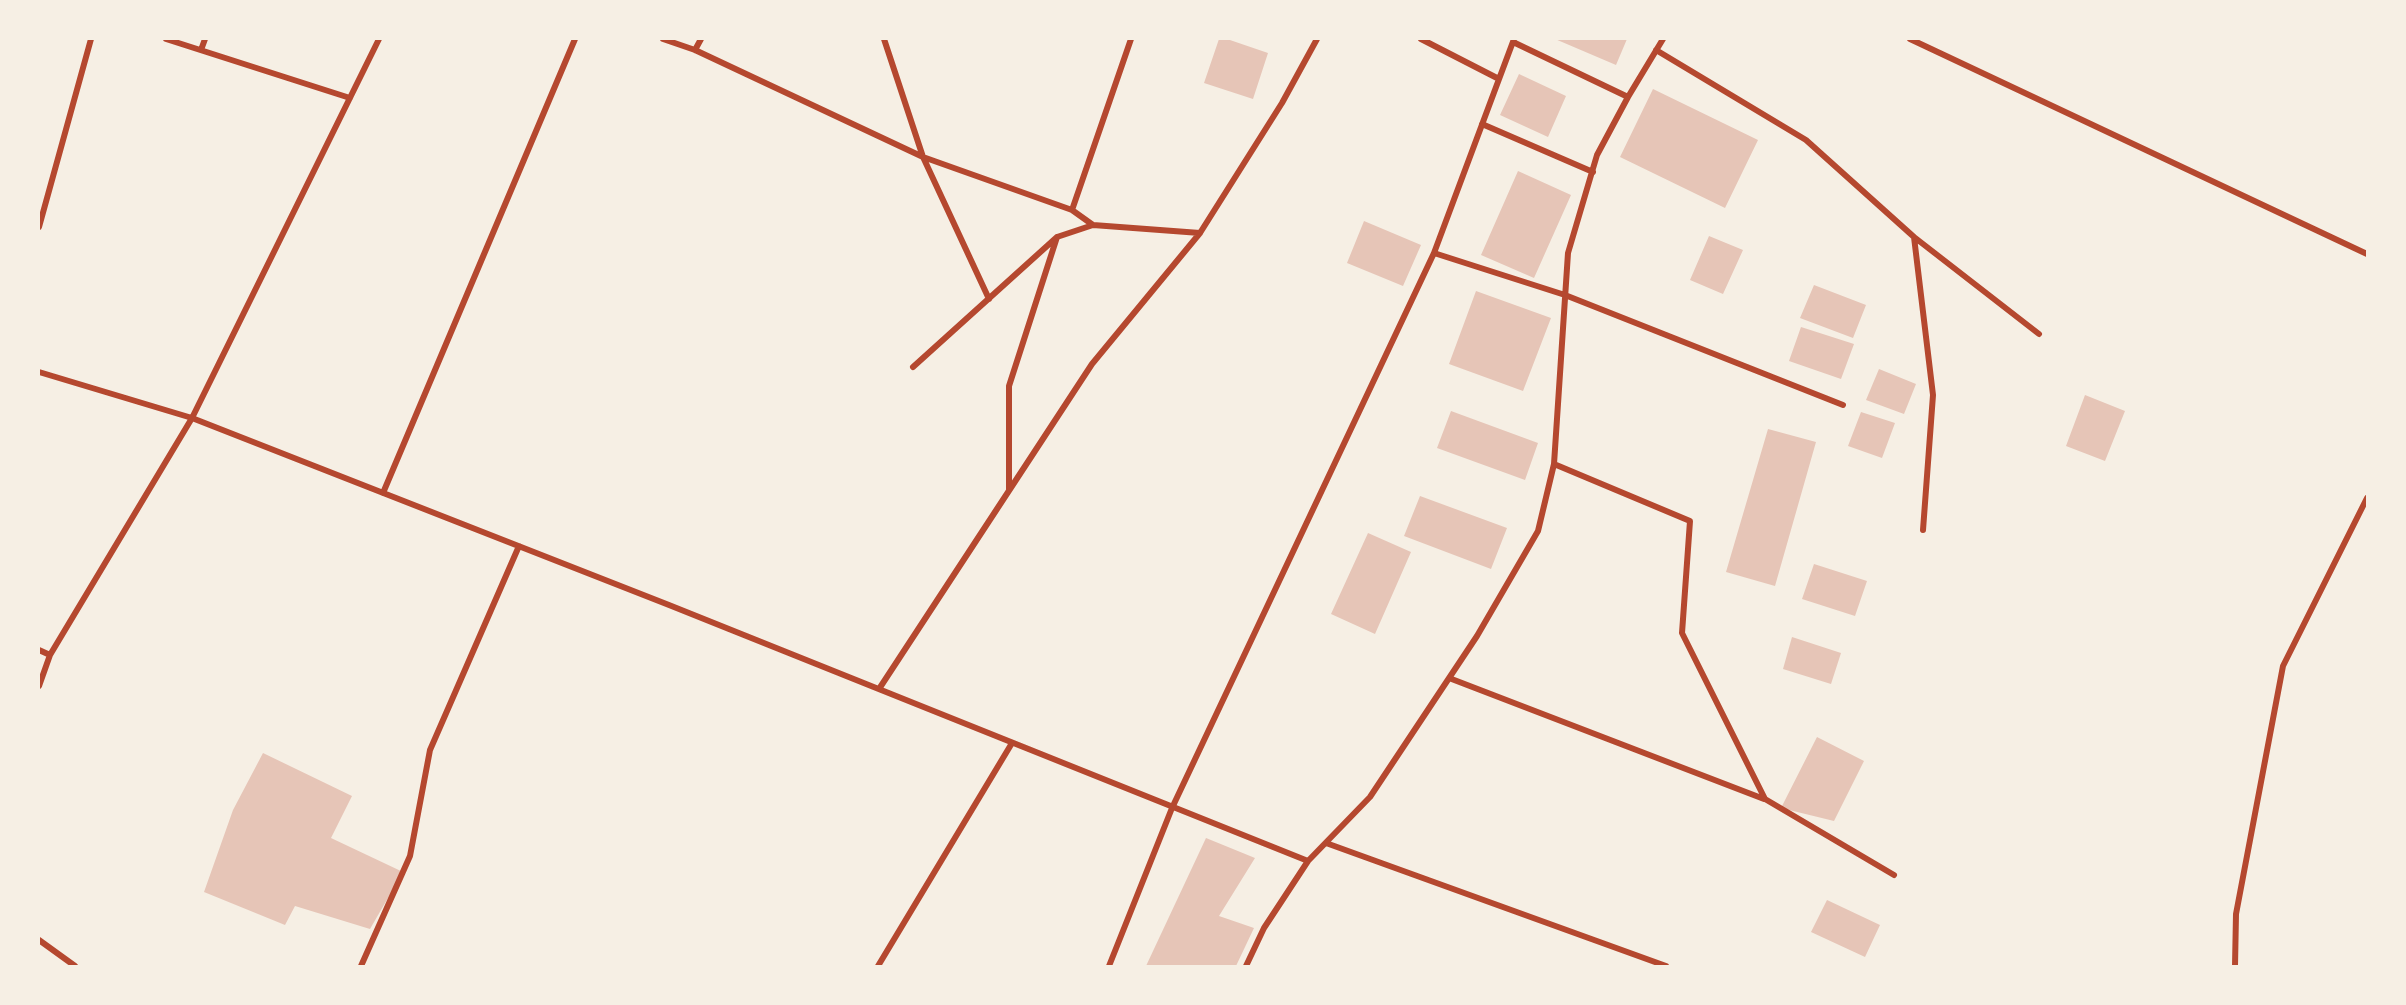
<!DOCTYPE html>
<html>
<head>
<meta charset="utf-8">
<style>
  body { margin:0 }
  #map { position:relative; width:2406px; height:1005px; overflow:hidden; background:#f6efe4; font-family:Montserrat,sans-serif }
  canvas { display:block }
  .frame { position:absolute; inset:0; border:40px solid #f6efe4; pointer-events:none }
</style>
</head>
<body>
<div id="map">
<canvas width="2406" height="1005"></canvas>
<div class="frame"></div>
</div>
<script>
const c = document.querySelector('canvas').getContext('2d');
c.lineJoin = 'round';
function paint(path, color) { c.fillStyle = color; c.fill(path, 'evenodd'); }
function strokePath(path, color, width, dash) { c.strokeStyle = color; c.lineWidth = width; c.lineCap = dash ? 'butt' : 'round'; c.setLineDash(dash || []); c.stroke(path); }
paint(new Path2D(`
  M 1219,39 L 1227,39 L 1268,53 L 1253,99 L 1204,83 Z
  M 1555,39 L 1627,39 L 1616,65 Z
  M 1519,74 L 1566,96 L 1548,137 L 1500,115 Z
  M 1653,89 L 1758,140 L 1725,208 L 1620,157 Z
  M 1518,171 L 1571,195 L 1534,278 L 1481,255 Z
  M 1364,221 L 1421,245 L 1403,286 L 1347,263 Z
  M 1709,236 L 1743,250 L 1723,294 L 1690,280 Z
  M 1814,285 L 1866,305 L 1853,338 L 1800,318 Z
  M 1476,291 L 1551,318 L 1523,391 L 1449,364 Z
  M 1801,327 L 1854,344 L 1841,379 L 1789,361 Z
  M 1879,369 L 1916,384 L 1904,414 L 1866,400 Z
  M 2085,395 L 2125,411 L 2105,461 L 2066,446 Z
  M 1451,411 L 1538,443 L 1525,480 L 1437,448 Z
  M 1861,412 L 1895,423 L 1882,458 L 1848,446 Z
  M 1768,429 L 1816,442 L 1775,586 L 1726,572 Z
  M 1420,496 L 1507,528 L 1491,569 L 1404,536 Z
  M 1368,533 L 1411,552 L 1375,634 L 1331,614 Z
  M 1814,564 L 1867,581 L 1855,616 L 1802,599 Z
  M 1792,637 L 1841,653 L 1831,684 L 1783,669 Z
  M 1817,737 L 1864,761 L 1834,821 L 1781,808 Z
  M 263,753 L 352,796 L 331,838 L 403,872 L 370,929 L 295,906 L 285,925 L 204,892 L 233,810 Z
  M 1206,838 L 1255,858 L 1219,916 L 1254,928 L 1236,966 L 1146,966 Z
  M 1827,900 L 1880,925 L 1865,957 L 1811,932 Z`), '#e6c5b7');
strokePath(new Path2D(`
  M 166,39 L 350,98
  M 663,39 L 695,50 L 923,157 L 1072,210 L 1093,225 L 1200,233
  M 884,39 L 923,157 L 989,299
  M 1421,39 L 1499,79
  M 1910,39 L 2367,254
  M 1513,42 L 1628,97
  M 201,50 L 205,39
  M 695,50 L 701,39
  M 1656,50 L 1806,140 L 1914,237 L 1933,395 L 1923,530
  M 1482,124 L 1593,172
  M 1072,210 L 1131,39
  M 39,227 L 91,39
  M 1914,237 L 2039,334
  M 1434,253 L 1565,295 L 1843,405
  M 913,367 L 1057,237 L 1093,225
  M 39,372 L 192,418 L 669,605 L 1308,861
  M 1554,464 L 1690,521 L 1682,633 L 1765,799 L 1894,875
  M 1009,490 L 1009,386 L 1057,237
  M 383,493 L 575,39
  M 39,650 L 50,655
  M 1449,678 L 1764,799
  M 39,686 L 50,655 L 192,418 L 379,39
  M 879,689 L 1092,364 L 1200,233 L 1282,103 L 1317,39
  M 1326,843 L 1666,966
  M 39,940 L 75,966
  M 361,966 L 410,856 L 430,750 L 519,546
  M 878,966 L 1012,743
  M 1109,966 L 1172,808 L 1434,253 L 1514,39
  M 1246,966 L 1264,928 L 1308,861 L 1370,797 L 1477,636 L 1538,531 L 1554,464 L 1568,253 L 1597,155 L 1628,97 L 1663,39
  M 2235,966 L 2236,914 L 2283,666 L 2367,498`), '#b5482f', 6);
</script>
</body>
</html>
